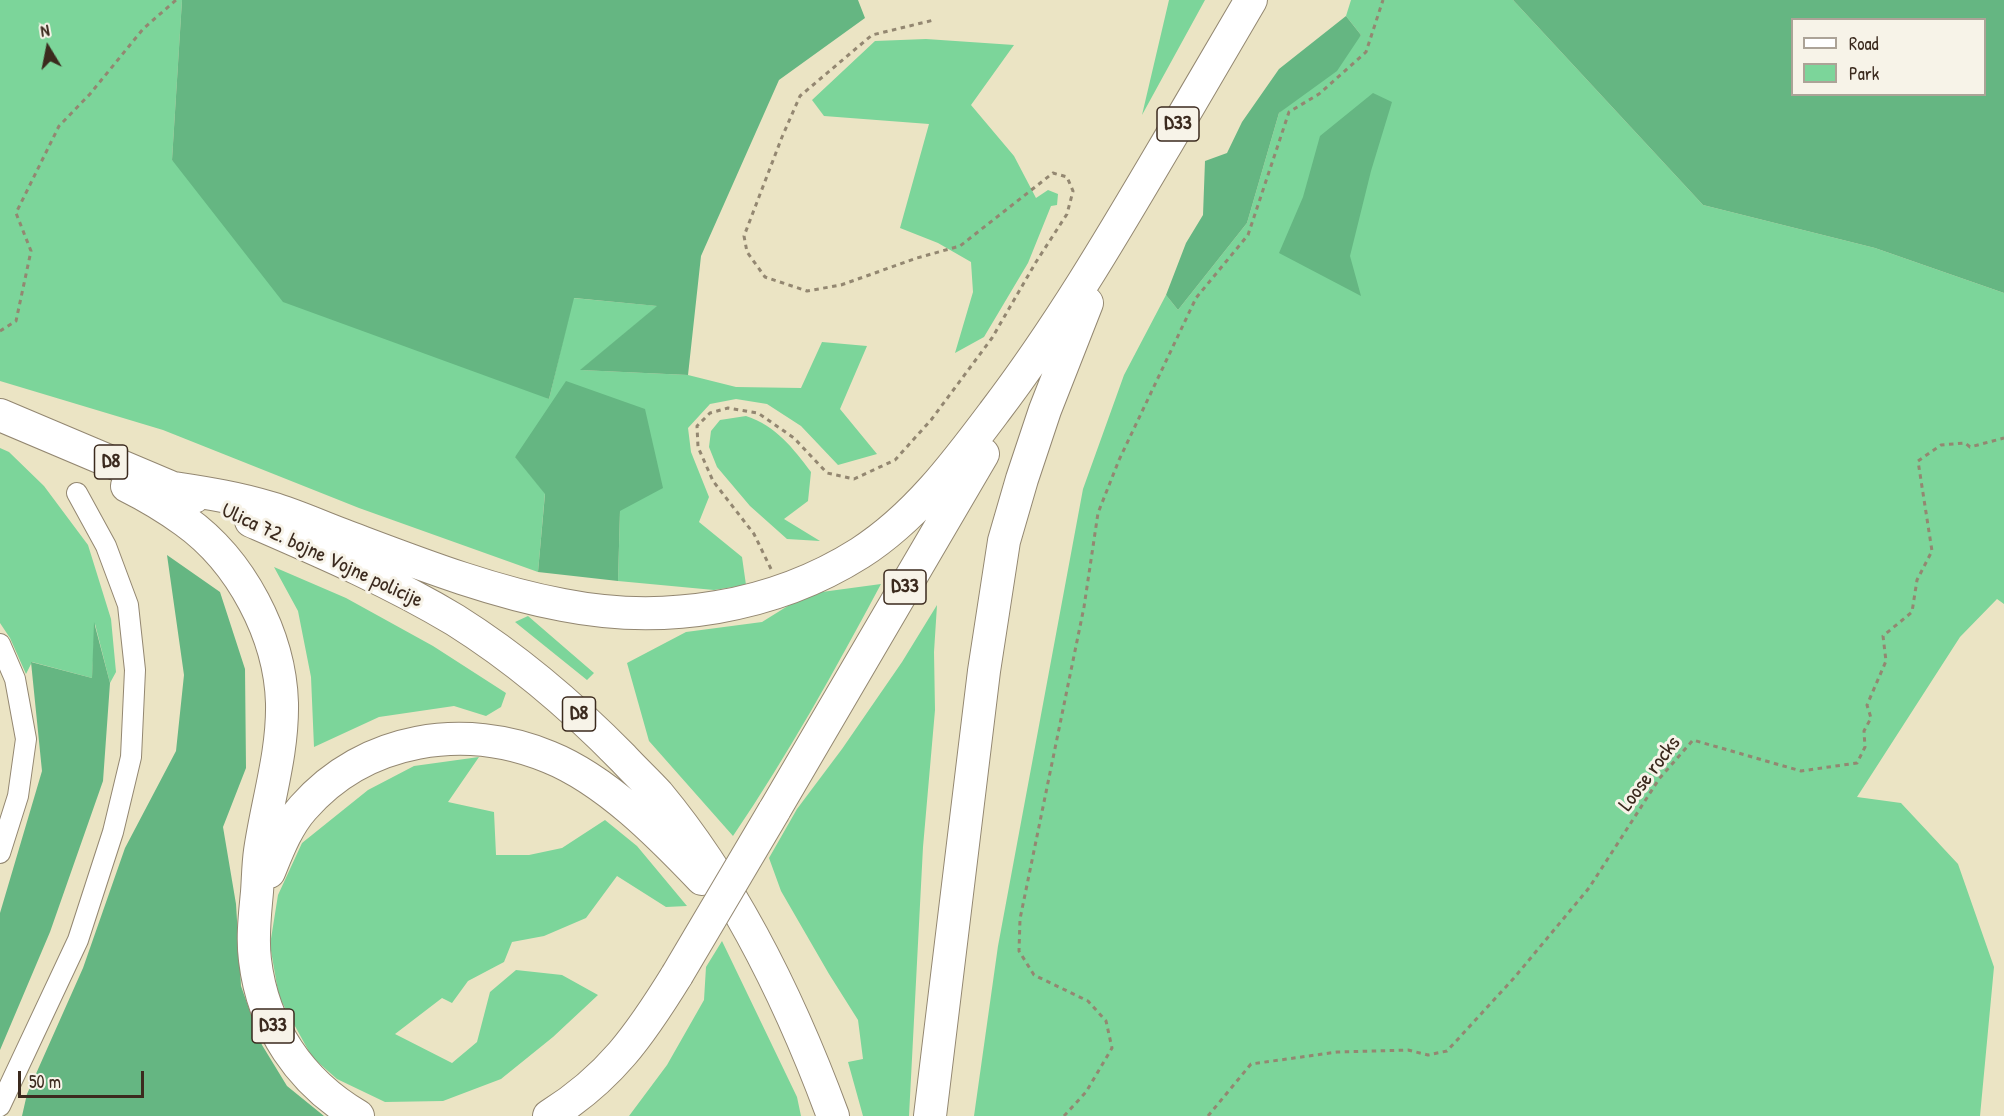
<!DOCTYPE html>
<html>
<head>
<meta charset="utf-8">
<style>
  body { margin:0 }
  #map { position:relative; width:2004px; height:1116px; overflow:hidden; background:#ebe4c4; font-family:"Patrick Hand",sans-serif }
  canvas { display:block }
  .legend { position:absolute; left:1791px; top:18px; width:195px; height:78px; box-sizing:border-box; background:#f7f3e8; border:2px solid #aca397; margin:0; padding:8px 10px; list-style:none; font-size:18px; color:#3b2a1e }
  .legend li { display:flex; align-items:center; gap:12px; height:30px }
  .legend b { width:30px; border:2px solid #aca397 }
  .north { position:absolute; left:18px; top:18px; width:60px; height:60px; -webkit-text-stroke:4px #f7f3e8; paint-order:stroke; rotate:350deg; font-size:16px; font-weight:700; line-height:24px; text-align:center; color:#3b2a1e }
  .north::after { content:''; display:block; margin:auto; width:21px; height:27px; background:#3b2a1e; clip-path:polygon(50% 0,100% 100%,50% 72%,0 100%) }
  .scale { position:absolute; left:18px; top:1071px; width:126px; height:27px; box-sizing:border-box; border:3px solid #3b2a1e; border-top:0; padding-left:8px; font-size:18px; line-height:21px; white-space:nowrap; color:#3b2a1e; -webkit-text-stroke:4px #f7f3e8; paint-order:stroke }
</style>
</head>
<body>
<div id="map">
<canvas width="2004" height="1116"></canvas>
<ul class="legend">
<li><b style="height:8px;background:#fff"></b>Road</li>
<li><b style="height:16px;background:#7cd59a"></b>Park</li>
</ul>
<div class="north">N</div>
<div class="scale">50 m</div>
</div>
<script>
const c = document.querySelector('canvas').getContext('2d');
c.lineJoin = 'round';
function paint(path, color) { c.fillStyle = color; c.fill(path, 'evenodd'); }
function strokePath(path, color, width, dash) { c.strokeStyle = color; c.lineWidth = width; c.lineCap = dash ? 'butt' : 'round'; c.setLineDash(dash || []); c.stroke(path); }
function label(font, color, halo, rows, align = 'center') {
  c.font = font + ' "Patrick Hand",sans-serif'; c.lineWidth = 6; c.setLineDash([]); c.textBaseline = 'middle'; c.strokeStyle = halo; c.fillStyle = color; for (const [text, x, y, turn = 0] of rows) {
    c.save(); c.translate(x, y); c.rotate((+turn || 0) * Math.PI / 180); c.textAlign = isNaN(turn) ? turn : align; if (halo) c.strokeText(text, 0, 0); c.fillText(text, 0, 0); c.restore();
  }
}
paint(new Path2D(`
  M 0,0 L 182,0 L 172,160 L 549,399 L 573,298 L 658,306 L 581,370 L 688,375 L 736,387 L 801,388 L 822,342 L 867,346 L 840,409 L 877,454 L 838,465 L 801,426 L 767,404 L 736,399 L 710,404 L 688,428 L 691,452 L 709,497 L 699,522 L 742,557 L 746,585 L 714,590 L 618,581 L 620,511 L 515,456 L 545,493 L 538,572 L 359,508 L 163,430 L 0,381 Z
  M 1169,0 L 1205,0 L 1142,115 Z
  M 1351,0 L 1513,0 L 1703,205 L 1875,248 L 2004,293 L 2004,604 L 1997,599 L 1960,637 L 1857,797 L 1901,803 L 1958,864 L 1994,967 L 1980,1116 L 974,1116 L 998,946 L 1083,489 L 1124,375 L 1166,295 L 1178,310 L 1247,223 L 1279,113 L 1361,35 L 1346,16 Z
  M 926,39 L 1014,45 L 971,105 L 1014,156 L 1036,198 L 1048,190 L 1058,194 L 1057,205 L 1051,206 L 1028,263 L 984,337 L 955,353 L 973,292 L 971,262 L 938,243 L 900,228 L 929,124 L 824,116 L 812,100 L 875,41 Z
  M 746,416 C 776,426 793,448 811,472 L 808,501 L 784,519 L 820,541 L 787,539 L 750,506 L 717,467 L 709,447 L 711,431 L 720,420 Z
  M 0,448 L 9,452 L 44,486 L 88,545 L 111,619 L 116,672 L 110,683 L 95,624 L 92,678 L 32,662 L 26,674 L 10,638 L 0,623 Z
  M 274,567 L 346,598 L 433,646 L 506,693 L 501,707 L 486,716 L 454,706 L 379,717 L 314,747 L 311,677 L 298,611 Z
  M 881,584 C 835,670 788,755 733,836 L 649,741 L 627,663 L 686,632 L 762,622 L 807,594 Z
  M 937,605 L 934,652 L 935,710 L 923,847 L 909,1116 L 863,1116 L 848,1062 L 863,1059 L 858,1020 L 829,974 L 781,891 L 769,858 L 797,809 L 842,749 L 902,662 Z
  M 528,616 L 594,673 L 587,680 L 515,622 Z
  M 479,757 L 448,802 L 494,812 L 496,855 L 529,855 L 562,848 L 605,820 L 637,846 L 687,906 L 666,907 L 617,876 L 586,918 L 544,936 L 512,942 L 504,962 L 468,981 L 452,1003 L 442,998 L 395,1034 L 452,1063 L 477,1042 L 490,992 L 516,970 L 562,975 L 598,995 L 553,1037 L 501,1079 L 443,1101 L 385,1102 L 337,1079 L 312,1057 L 279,997 L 270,945 L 278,895 L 302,843 L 368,790 L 414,766 Z
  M 722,941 L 797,1097 L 801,1116 L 629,1116 L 667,1065 L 704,1000 L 706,967 Z`), '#7cd59a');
paint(new Path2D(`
  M 182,0 L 858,0 L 865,18 L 779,80 L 701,256 L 688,375 L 580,370 L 657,306 L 574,298 L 549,399 L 283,302 L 172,160 Z
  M 1513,0 L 2004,0 L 2004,293 L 1875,248 L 1703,205 ZM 1792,20 L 1984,20 L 1984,94 L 1792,94 Z
  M 1346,16 L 1361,35 L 1337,71 L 1279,113 L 1247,223 L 1178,310 L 1166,295 L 1186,243 L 1203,215 L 1205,161 L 1227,153 L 1242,122 L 1279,69 Z
  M 1373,93 L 1392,102 L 1371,171 L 1350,256 L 1361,296 L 1279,253 L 1303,197 L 1320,136 Z
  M 566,381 L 645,409 L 663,488 L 620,511 L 618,581 L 538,572 L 545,494 L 515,457 Z
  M 167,555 L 220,592 L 245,669 L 246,768 L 223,827 L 236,904 L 241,986 L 262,1045 L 287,1086 L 324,1116 L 22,1116 L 27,1094 L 83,968 L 125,848 L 176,751 L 184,675 Z
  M 94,622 L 110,683 L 103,781 L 50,932 L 0,1050 L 0,913 L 42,771 L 31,662 L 92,678 Z`), '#65b682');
const street = new Path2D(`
  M 0,644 L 15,679 L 26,739 L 18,796 L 0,853
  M 0,1106 L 78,940 L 113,832 L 131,757 L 135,670 L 128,605 L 106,546 L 77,493`);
const primary = new Path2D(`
  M 0,415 L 194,497
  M 127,486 C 147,496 167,508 185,521 C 241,561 280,635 282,703 C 283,754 267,802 260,851 C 258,865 258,879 257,892 C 255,914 252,937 255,960 C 263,1027 300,1082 358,1116
  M 174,488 C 207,493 239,498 271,508 C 295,515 319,526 343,535 C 415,562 488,591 563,605 C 664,625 773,608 860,553 C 916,517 956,463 995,411 C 1062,323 1117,228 1173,133 C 1199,88 1225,44 1251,0
  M 251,521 C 320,551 390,581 455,620 C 517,659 572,706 623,758 C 634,770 647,782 658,794 C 736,888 791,1002 833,1116
  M 774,811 L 983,454
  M 269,872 C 278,850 287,826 303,808 C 365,737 465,722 549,757 C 606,780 660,835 702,879
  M 549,1116 C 610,1078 640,1035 677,975
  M 930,1116 L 984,671 L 1004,541 L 1022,479 L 1045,410 L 1087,303`);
strokePath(street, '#938771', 22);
strokePath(primary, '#938771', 34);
strokePath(new Path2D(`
  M 0,331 L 16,321 L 31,251 L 16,213 L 59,126 L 90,94 L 143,29 L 176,0
  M 771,569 L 754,534 L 713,481 L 698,447 L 697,426 L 710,413 L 728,408 L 758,413 L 794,438 L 827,473 L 854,479 L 895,460 L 931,420 L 992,338 L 1036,262 L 1067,214 L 1073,191 L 1067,177 L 1053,173 L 960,246 L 917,258 L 841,285 L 807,291 L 765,277 L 747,252 L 744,236 L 782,137 L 800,96 L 872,35 L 934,20
  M 1064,1116 L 1086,1092 L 1112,1048 L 1106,1021 L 1088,1001 L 1034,975 L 1019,951 L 1020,919 L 1084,607 L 1098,513 L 1119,460 L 1196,298 L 1248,235 L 1289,112 L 1319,94 L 1366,52 L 1383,0
  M 1208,1116 L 1251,1064 L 1337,1052 L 1408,1050 L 1428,1055 L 1447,1051 L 1514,978 L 1589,888 L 1659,779 L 1693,740 L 1801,771 L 1857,763 L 1865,747 L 1864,731 L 1871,718 L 1867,705 L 1886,661 L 1883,636 L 1912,612 L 1917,580 L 1932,551 L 1918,461 L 1941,445 L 1965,443 L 1970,447 L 2004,438`), '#938771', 3, [4.5, 4.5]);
strokePath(street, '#fff', 20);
strokePath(primary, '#fff', 32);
const primaryBridge = new Path2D(`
  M 677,975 L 774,811`);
strokePath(primaryBridge, '#938771', 34, []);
strokePath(primaryBridge, '#fff', 32);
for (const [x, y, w] of [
  [1178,124,42],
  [111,462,33],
  [905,587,42],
  [579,714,33],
  [273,1026,42]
]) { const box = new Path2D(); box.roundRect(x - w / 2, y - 17, w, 34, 4.5); c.fillStyle = '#f7f3e8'; c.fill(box); strokePath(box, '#3b2a1e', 1.5); }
label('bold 20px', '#3b2a1e', null, [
  ["D33",1178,124],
  ["D8",111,462],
  ["D33",905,587],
  ["D8",579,714],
  ["D33",273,1026]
]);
label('21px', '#3b2a1e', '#f7f3e8', [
  ["Ulica 72. bojne Vojne policije",322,556,25],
  ["Loose rocks",1650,774,-53]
]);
</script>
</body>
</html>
